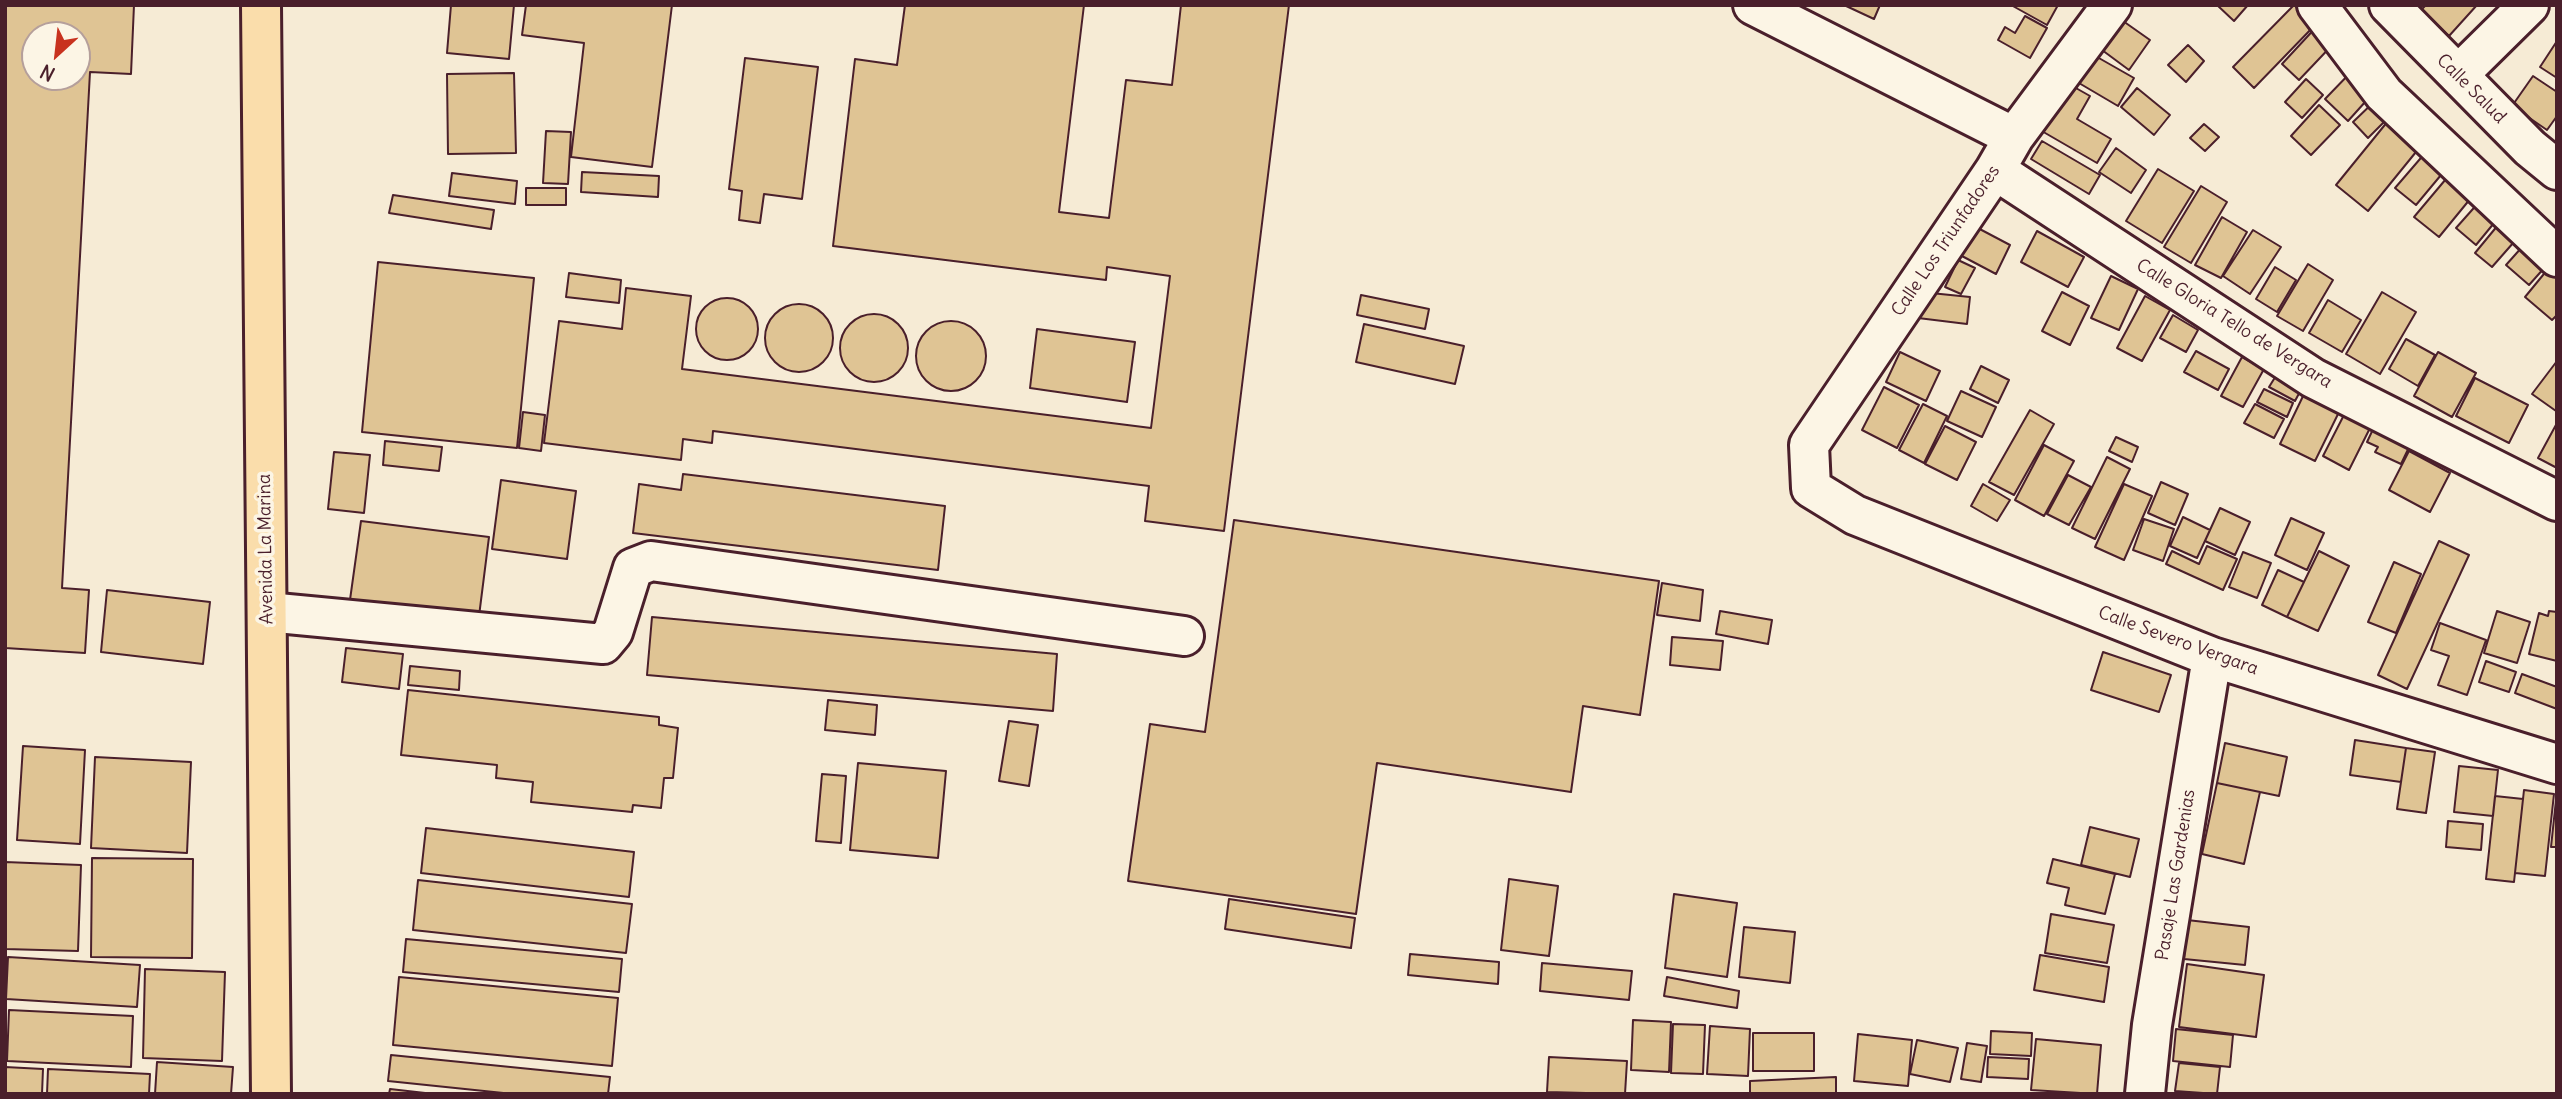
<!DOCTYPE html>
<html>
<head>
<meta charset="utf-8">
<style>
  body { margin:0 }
  #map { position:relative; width:2562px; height:1099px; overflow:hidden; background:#f6ebd5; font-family:Delius,sans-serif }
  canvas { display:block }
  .frame { position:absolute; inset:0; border:7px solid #4a1f2b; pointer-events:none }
  .north { position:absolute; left:21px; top:21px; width:70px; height:70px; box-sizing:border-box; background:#fcf5e5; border:2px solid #b59f9b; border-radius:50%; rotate:207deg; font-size:19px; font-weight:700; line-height:28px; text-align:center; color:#4a1f2b }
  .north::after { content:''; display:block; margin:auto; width:24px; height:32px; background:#c8321e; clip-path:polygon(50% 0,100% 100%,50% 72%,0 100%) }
</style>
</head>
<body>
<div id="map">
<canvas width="2562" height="1099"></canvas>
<div class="frame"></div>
<div class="north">N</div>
</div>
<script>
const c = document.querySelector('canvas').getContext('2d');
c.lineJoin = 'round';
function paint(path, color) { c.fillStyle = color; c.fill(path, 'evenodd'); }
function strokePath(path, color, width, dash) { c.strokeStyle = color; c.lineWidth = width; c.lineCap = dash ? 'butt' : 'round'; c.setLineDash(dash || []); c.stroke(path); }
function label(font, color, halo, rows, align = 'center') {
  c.font = font + ' Delius,sans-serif'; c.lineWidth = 7; c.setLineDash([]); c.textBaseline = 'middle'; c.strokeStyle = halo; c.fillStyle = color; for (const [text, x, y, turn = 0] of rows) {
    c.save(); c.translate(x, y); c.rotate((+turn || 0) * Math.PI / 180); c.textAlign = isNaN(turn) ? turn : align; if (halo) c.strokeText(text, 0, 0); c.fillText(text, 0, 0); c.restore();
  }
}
const building = new Path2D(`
  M 5,5 L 134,5 L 131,74 L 90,72 L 62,588 L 89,590 L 85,653 L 5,648 ZM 35,35 L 77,35 L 77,77 L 35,77 Z
  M 451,5 L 514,5 L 509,59 L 447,53 Z
  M 526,5 L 672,5 L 652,167 L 571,157 L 584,43 L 522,35 Z
  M 905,5 L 1084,5 L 1059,212 L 1109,218 L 1126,80 L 1172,85 L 1181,5 L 1289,5 L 1224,531 L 1145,521 L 1149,486 L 713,431 L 712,443 L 683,439 L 681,460 L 544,443 L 559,321 L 622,329 L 626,288 L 691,296 L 682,369 L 1151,428 L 1170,276 L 1107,267 L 1106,280 L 833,246 L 855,59 L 897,65 Z
  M 1844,5 L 1880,5 L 1874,19 Z
  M 2011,5 L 2058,5 L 2047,25 Z
  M 2217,5 L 2248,5 L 2234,21 Z
  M 2294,5 L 2316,24 L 2254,88 L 2233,67 Z
  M 2426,5 L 2477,5 L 2449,36 L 2421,10 Z
  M 2025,16 L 2047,28 L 2030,58 L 1998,40 L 2005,27 L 2015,33 Z
  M 2123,21 L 2150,40 L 2129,70 L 2102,50 Z
  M 2319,24 L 2337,40 L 2299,80 L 2282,64 Z
  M 2557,41 L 2557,78 L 2540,67 Z
  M 2188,45 L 2204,61 L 2186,82 L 2168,65 Z
  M 2083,49 L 2134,78 L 2118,106 L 2067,76 Z
  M 745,58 L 818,67 L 802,199 L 764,194 L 760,223 L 739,220 L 742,191 L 729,189 Z
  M 2353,70 L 2375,91 L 2348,121 L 2325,99 Z
  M 514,73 L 516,153 L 448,154 L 447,74 Z
  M 2533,76 L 2557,92 L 2557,116 L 2547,130 L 2512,106 Z
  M 2306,79 L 2323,95 L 2302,118 L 2285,102 Z
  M 2067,83 L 2090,96 L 2077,119 L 2111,139 L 2097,163 L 2040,130 Z
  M 2137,88 L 2170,115 L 2154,135 L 2121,107 Z
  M 2379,97 L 2394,112 L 2368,138 L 2353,122 Z
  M 2319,105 L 2340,125 L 2311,155 L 2291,136 Z
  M 2388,121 L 2420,147 L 2368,211 L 2336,185 Z
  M 2204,124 L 2219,137 L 2205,151 L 2190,138 Z
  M 546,131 L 571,132 L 568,184 L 543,183 Z
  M 2042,141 L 2100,175 L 2089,194 L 2031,159 Z
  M 2116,148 L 2146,170 L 2131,193 L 2099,172 Z
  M 2426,152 L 2446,169 L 2416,205 L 2395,188 Z
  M 2158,169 L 2194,191 L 2162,243 L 2126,221 Z
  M 582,172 L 659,176 L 658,197 L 581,192 Z
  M 452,173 L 517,181 L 515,204 L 449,196 Z
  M 2451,173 L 2475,193 L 2439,237 L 2414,217 Z
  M 2201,186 L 2227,202 L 2191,263 L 2164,247 Z
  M 526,188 L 566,188 L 566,205 L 526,205 Z
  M 393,195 L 494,210 L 491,229 L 389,213 Z
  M 2480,201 L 2499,217 L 2476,245 L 2456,228 Z
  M 2222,217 L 2247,232 L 2221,278 L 2195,265 Z
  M 2503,219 L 2521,234 L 2492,267 L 2475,253 Z
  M 1974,226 L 2010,245 L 1996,274 L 1960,255 Z
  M 2253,230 L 2281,247 L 2250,294 L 2223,276 Z
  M 2037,231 L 2084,257 L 2068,287 L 2021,262 Z
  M 2531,237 L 2554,257 L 2529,285 L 2506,265 Z
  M 2557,258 L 2557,315 L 2552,320 L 2525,297 Z
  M 1958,260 L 1975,268 L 1961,294 L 1945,287 Z
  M 378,262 L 534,278 L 517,448 L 362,432 Z
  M 2308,264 L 2333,280 L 2303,331 L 2277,316 Z
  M 2275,267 L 2296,280 L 2277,312 L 2256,299 Z
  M 569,273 L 621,280 L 619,303 L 566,297 Z
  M 2111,276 L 2138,289 L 2119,330 L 2091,318 Z
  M 1921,292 L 1970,297 L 1967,324 L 1918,318 Z
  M 2062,292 L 2089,306 L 2070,345 L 2042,331 Z
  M 2382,292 L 2416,312 L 2380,374 L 2346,354 Z
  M 1361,295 L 1429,309 L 1425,329 L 1357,315 Z
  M 2145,296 L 2170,310 L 2142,361 L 2117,348 Z
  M696 329a31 31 0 1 1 62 0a31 31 0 1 1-62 0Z
  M 2328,300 L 2361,320 L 2342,352 L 2309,333 Z
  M765 338a34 34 0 1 1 68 0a34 34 0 1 1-68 0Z
  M840 348a34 34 0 1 1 68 0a34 34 0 1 1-68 0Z
  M 2173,315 L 2198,330 L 2186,352 L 2160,338 Z
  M916 356a35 35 0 1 1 70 0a35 35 0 1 1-70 0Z
  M 1364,324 L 1464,346 L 1455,384 L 1356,362 Z
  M 1037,329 L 1135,342 L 1127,402 L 1030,388 Z
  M 2406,339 L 2435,355 L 2418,386 L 2389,369 Z
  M 2196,351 L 2229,369 L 2218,390 L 2184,372 Z
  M 1900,352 L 1940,371 L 1926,401 L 1886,382 Z
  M 2438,352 L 2476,373 L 2452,417 L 2414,396 Z
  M 2242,357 L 2264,369 L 2243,407 L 2221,396 Z
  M 2557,361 L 2557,411 L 2556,411 L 2532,394 Z
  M 1981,366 L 2009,380 L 1998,403 L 1970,389 Z
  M 2279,371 L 2304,384 L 2295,401 L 2269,387 Z
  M 2475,378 L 2528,405 L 2509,443 L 2456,416 Z
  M 1884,387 L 1919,405 L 1897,448 L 1862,430 Z
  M 2264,389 L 2293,403 L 2287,417 L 2257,402 Z
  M 1961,391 L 1996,407 L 1982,437 L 1947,421 Z
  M 2305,392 L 2340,410 L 2315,461 L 2280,444 Z
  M 1923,404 L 1947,416 L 1924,463 L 1899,450 Z
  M 2255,404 L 2284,419 L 2274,438 L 2244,423 Z
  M 2030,410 L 2054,424 L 2014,495 L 1989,482 Z
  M 2346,411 L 2372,424 L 2349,470 L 2323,456 Z
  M 523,412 L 545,415 L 541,451 L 519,448 Z
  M 2376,423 L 2412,441 L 2401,464 L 2375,452 L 2378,447 L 2367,442 Z
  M 2557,423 L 2557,468 L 2538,458 Z
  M 1945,426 L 1976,442 L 1957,480 L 1925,464 Z
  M 2116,437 L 2138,447 L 2132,462 L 2109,451 Z
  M 385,441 L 442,447 L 439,471 L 383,465 Z
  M 2044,445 L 2074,461 L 2044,516 L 2015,500 Z
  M 2409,451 L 2450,473 L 2430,512 L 2389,490 Z
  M 334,452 L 370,455 L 364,513 L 328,509 Z
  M 2107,457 L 2130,469 L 2095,539 L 2072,528 Z
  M 683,474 L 945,506 L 938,570 L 633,533 L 639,484 L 681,490 Z
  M 2068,475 L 2091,487 L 2069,525 L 2047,514 Z
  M 501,480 L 576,491 L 567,559 L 492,549 Z
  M 2161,482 L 2188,494 L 2175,525 L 2148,513 Z
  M 1983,484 L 2010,500 L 1997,521 L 1971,506 Z
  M 2124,484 L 2152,496 L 2124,560 L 2095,547 Z
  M 2220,508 L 2250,522 L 2235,555 L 2205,541 Z
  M 2183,517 L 2210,530 L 2197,558 L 2170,546 Z
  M 2291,518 L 2324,533 L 2307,570 L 2275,555 Z
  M 2144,519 L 2174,529 L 2163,561 L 2133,550 Z
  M 1234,520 L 1659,581 L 1640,715 L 1583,706 L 1571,792 L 1377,763 L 1356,914 L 1128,881 L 1150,724 L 1205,732 Z
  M 361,521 L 489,537 L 478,624 L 349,607 Z
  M 2439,541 L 2469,555 L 2407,689 L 2378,675 Z
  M 2207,546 L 2237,559 L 2223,590 L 2166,564 L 2172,551 L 2199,564 Z
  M 2319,551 L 2349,566 L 2318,631 L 2287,617 Z
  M 2243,552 L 2271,563 L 2257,598 L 2229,587 Z
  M 2394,562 L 2421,574 L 2396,633 L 2368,622 Z
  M 2278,570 L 2304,582 L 2287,617 L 2262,605 Z
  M 1662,583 L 1703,590 L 1700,621 L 1657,615 Z
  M 107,590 L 210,602 L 203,664 L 101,652 Z
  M 1720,611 L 1772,620 L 1768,644 L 1716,634 Z
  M 2497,611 L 2530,622 L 2517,663 L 2484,653 Z
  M 2549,611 L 2557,612 L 2557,661 L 2529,654 L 2539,613 L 2548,616 Z
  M 652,617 L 1057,654 L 1053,711 L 647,675 Z
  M 2440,623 L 2486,640 L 2467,695 L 2438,685 L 2449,656 L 2431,650 Z
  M 1672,637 L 1723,641 L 1720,670 L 1670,665 Z
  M 346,648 L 403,654 L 399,689 L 342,682 Z
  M 2103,652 L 2171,675 L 2159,712 L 2091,690 Z
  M 2486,661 L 2516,672 L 2509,692 L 2479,682 Z
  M 410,666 L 460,671 L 459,690 L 408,685 Z
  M 2522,674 L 2557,687 L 2557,709 L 2515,693 Z
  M 408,690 L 659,717 L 659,725 L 678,728 L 673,778 L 664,778 L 661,808 L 633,805 L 632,812 L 531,802 L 533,782 L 496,778 L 497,765 L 401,755 Z
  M 828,700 L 877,705 L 875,735 L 825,730 Z
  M 1009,721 L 1038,725 L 1029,786 L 999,781 Z
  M 2355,740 L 2406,748 L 2401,782 L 2350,775 Z
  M 2225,743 L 2287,757 L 2279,796 L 2217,783 Z
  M 23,746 L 85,750 L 80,844 L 17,840 Z
  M 2406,748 L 2435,752 L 2426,813 L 2397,809 Z
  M 95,757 L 191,762 L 187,853 L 91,848 Z
  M 858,763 L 946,771 L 938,858 L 850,850 Z
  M 2459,766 L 2498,770 L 2493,816 L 2454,812 Z
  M 822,774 L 846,776 L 841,843 L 816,841 Z
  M 2217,783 L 2260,792 L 2244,864 L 2202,854 Z
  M 2524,790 L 2554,794 L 2545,876 L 2515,873 Z
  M 2495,796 L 2523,799 L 2514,882 L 2486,879 Z
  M 2556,800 L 2557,800 L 2557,847 L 2551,847 Z
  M 2448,821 L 2483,824 L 2481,850 L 2446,847 Z
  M 2090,827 L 2139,839 L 2130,877 L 2081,865 Z
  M 426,828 L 634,852 L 629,897 L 421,873 Z
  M 92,858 L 193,859 L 192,958 L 91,957 Z
  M 2053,859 L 2115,874 L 2105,914 L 2065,905 L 2069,888 L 2047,883 Z
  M 5,862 L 81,865 L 78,951 L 5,949 Z
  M 1509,879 L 1558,886 L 1549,956 L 1501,950 Z
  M 418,880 L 632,904 L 626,953 L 413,930 Z
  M 1674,894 L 1737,903 L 1727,977 L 1665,968 Z
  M 1229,899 L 1355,918 L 1351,948 L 1225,929 Z
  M 2051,914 L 2114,925 L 2107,963 L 2045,953 Z
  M 2187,920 L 2249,927 L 2245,965 L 2184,959 Z
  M 1744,927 L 1795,932 L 1790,983 L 1739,977 Z
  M 406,939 L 622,959 L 619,992 L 403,972 Z
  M 1410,954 L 1499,962 L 1498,984 L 1408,975 Z
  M 2040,955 L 2109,967 L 2104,1002 L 2034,990 Z
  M 8,957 L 140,965 L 137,1007 L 6,999 Z
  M 1542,963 L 1632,971 L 1629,1000 L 1540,991 Z
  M 2187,964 L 2264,975 L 2256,1037 L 2179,1027 Z
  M 145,969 L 225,972 L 222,1061 L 143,1058 Z
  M 399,977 L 618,998 L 612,1066 L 393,1045 Z
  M 1667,977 L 1739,991 L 1737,1008 L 1664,996 Z
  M 9,1010 L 133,1016 L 131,1067 L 7,1061 Z
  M 1633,1020 L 1671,1022 L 1669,1072 L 1631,1070 Z
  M 1673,1024 L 1705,1025 L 1703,1074 L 1671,1073 Z
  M 1710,1026 L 1750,1029 L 1748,1076 L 1707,1074 Z
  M 2176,1029 L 2233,1035 L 2230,1067 L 2173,1061 Z
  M 1991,1031 L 2032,1033 L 2031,1056 L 1990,1054 Z
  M 1753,1033 L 1814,1033 L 1814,1071 L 1753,1071 Z
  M 1858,1034 L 1912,1040 L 1908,1086 L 1854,1081 Z
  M 2036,1039 L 2101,1045 L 2097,1094 L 2031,1090 Z
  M 1917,1040 L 1958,1048 L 1950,1082 L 1910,1074 Z
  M 1967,1043 L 1987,1046 L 1981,1082 L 1961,1079 Z
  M 391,1055 L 610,1077 L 608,1094 L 513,1094 L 388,1081 Z
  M 1549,1057 L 1627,1061 L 1625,1094 L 1547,1092 Z
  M 1988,1057 L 2029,1059 L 2028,1079 L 1987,1077 Z
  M 157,1062 L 233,1067 L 231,1094 L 155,1094 Z
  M 2179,1063 L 2220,1067 L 2217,1094 L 2175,1091 Z
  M 5,1067 L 43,1069 L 42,1094 L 5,1094 Z
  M 48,1069 L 150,1074 L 149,1094 L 47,1094 Z
  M 1836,1077 L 1836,1094 L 1750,1094 L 1750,1081 Z
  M 390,1089 L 434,1094 L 389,1094 Z`);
paint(building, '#dfc494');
strokePath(building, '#4a1f2b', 2);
const minor = new Path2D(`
  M 1753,5 L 2014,137
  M 2112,5 L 2014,137 L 1995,170 L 1809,445 L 1811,488 L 1855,515 L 2212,657 L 2557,764
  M 2317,5 L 2384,94 L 2557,257
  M 2389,5 L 2530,148 L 2557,170
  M 2458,75 L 2529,5
  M 1995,170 L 2313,378 L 2557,501
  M 267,612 L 603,644 L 613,632 L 633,568 L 651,561 L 1184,636
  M 2145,1094 L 2152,1025 L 2212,657`);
const major = new Path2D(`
  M 261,5 L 271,1094`);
strokePath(minor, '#4a1f2b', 44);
strokePath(major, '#4a1f2b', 44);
strokePath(minor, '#fcf5e5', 38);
strokePath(major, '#faddab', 38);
label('18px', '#4a1f2b', '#fcf5e5', [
  ["Calle Salud",2471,89,45],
  ["Calle Los Triunfadores",1946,241,-56],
  ["Calle Gloria Tello de Vergara",2234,324,32],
  ["Avenida La Marina",266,549,-91],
  ["Calle Severo Vergara",2178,641,20],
  ["Pasaje Las Gardenias",2176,875,-81]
]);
</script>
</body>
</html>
